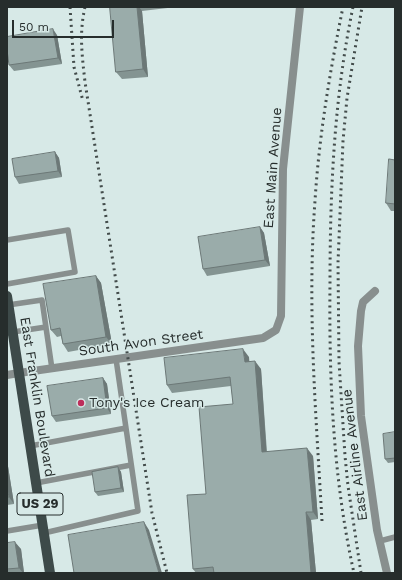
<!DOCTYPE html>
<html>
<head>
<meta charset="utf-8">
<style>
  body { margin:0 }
  #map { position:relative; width:402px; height:580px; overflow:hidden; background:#d7e9e7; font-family:"Work Sans",sans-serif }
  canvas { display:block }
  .frame { position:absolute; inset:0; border:8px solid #262d2c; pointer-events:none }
  .scale { position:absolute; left:12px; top:20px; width:102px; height:18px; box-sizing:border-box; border:2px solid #262d2c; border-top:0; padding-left:5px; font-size:12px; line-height:14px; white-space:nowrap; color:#262d2c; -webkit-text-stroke:3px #d7e9e7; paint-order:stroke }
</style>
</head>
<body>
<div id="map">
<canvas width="402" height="580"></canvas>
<div class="frame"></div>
<div class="scale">50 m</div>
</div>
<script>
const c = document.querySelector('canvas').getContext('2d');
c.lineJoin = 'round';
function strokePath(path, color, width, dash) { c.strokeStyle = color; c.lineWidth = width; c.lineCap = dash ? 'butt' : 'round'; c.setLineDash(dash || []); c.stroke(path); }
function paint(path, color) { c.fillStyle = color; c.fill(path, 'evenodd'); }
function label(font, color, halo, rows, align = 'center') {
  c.font = font + ' "Work Sans",sans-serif'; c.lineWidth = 3; c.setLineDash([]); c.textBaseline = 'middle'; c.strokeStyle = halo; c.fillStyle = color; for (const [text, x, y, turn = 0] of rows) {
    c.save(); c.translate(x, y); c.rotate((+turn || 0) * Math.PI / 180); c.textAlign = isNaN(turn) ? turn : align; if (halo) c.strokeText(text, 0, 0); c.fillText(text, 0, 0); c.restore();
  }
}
strokePath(new Path2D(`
  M 7,240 L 68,230 L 75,272 L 7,284
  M 8,305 L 42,300 L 52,369
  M 13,332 L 46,327
  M 30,446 L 126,428
  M 36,483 L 131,465
  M 7,531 L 43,525
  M 44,533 L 138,511 L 116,359
  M 380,541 L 395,537`), '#888f8e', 5.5);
strokePath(new Path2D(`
  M 375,291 L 363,302 L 361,311 L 358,346 L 361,416 L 377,530 L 387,573
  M 7,375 L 19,373`), '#888f8e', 8);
strokePath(new Path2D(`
  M 19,373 L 263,338 L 276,330 L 281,316 L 283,169 L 300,7`), '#888f8e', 8);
strokePath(new Path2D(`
  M 7,296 L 50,573`), '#3d4a49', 10);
strokePath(new Path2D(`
  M 70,7 L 74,67 L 83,101
  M 85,7 C 79,33 82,55 85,82 L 152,513 L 167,573
  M 353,7 C 334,98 330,191 330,284 C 329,380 333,479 354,573
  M 322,521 C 316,414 307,307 315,201 C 319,136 330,71 343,7
  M 361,573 L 348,486 L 345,456 L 339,362 L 338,263 L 343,141 L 347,98 L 362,7`), '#434c4b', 3, [2, 4]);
paint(new Path2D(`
  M 110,7 L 176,7 L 142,11 L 148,77 L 122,79 L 116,72 Z
  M 57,35 L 62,64 L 14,71 L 9,65 Z
  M 55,152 L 59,158 L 62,177 L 19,184 L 15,177 Z
  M 395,160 L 395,211 L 391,211 L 386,203 Z
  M 260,227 L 264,233 L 270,266 L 207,276 L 203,269 Z
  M 96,276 L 101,283 L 112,344 L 68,352 L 63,344 L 61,336 L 57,337 L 51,330 Z
  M 249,357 L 249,362 L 261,369 L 267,452 L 313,456 L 318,519 L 311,520 L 316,573 L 196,573 L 193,569 L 206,494 L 233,404 L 231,386 L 172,393 L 167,385 Z
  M 103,378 L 107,384 L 111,414 L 56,422 L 52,416 Z
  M 395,433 L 395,462 L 388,463 L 385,459 Z
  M 7,460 L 14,504 L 7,505 Z
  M 118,467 L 121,472 L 124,492 L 98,496 L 95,492 Z
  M 7,543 L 21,549 L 24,573 L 7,573 Z`), '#849492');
paint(new Path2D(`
  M 137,7 L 139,7 L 142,11 L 148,77 L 143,69 Z
  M 53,29 L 57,35 L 62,64 L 58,58 Z
  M 55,152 L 59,158 L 62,177 L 58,171 Z
  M 260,227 L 264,233 L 270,266 L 265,260 Z
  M 96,276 L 101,283 L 112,344 L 106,337 Z
  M 243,349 L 249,357 L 250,370 L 245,362 Z
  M 255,361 L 261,369 L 267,460 L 262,452 Z
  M 103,378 L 107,384 L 111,414 L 107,408 Z
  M 307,448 L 313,456 L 318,519 L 313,512 Z
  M 7,460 L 14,504 L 9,497 L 7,487 Z
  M 118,467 L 121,472 L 124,492 L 121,488 Z
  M 306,512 L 311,520 L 316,573 L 311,573 Z
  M 144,522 L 149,530 L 162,573 L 159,573 Z
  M 15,542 L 21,549 L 24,573 L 23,573 L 19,568 Z`), '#6c7877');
const building = new Path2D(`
  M 110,7 L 137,7 L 143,69 L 116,72 Z
  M 53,29 L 58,58 L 9,65 L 7,50 L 7,37 Z
  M 55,152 L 58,171 L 15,177 L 12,159 Z
  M 389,159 L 395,160 L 395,204 L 386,203 Z
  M 260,227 L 265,260 L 203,269 L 198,237 Z
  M 96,276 L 106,337 L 63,344 L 60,328 L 51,330 L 43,284 Z
  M 243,349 L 245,362 L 255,361 L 262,452 L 307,448 L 313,512 L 306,512 L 311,573 L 214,573 L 213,567 L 193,569 L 187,495 L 206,494 L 199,407 L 233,404 L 230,377 L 167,385 L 164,358 Z
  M 103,378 L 107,408 L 52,416 L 47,386 Z
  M 395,432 L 395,458 L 385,459 L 383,434 Z
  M 118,467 L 121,488 L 95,492 L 92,472 Z
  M 7,487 L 9,497 L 7,497 Z
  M 144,522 L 159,573 L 74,573 L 68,535 Z
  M 15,542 L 19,568 L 7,569 L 7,543 Z`);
paint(building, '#9aacaa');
strokePath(building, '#6c7877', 1);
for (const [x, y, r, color] of [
  [81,403,4,"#bd2e5b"]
]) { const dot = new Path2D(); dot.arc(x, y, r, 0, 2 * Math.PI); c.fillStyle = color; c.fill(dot); strokePath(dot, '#d7e9e7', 1.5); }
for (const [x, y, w] of [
  [40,504,46]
]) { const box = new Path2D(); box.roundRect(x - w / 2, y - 11, w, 22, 3); c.fillStyle = '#d7e9e7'; c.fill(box); strokePath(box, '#262d2c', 1); }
label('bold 13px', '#262d2c', null, [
  ["US 29",40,504]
]);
label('14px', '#262d2c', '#d7e9e7', [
  ["East Main Avenue",273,168,-86],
  ["South Avon Street",141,343,-8],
  ["East Franklin Boulevard",37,397,81],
  ["East Airline Avenue",355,455,-97]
]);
label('14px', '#262d2c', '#d7e9e7', [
  ["Tony's Ice Cream",89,403]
], 'left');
</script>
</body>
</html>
